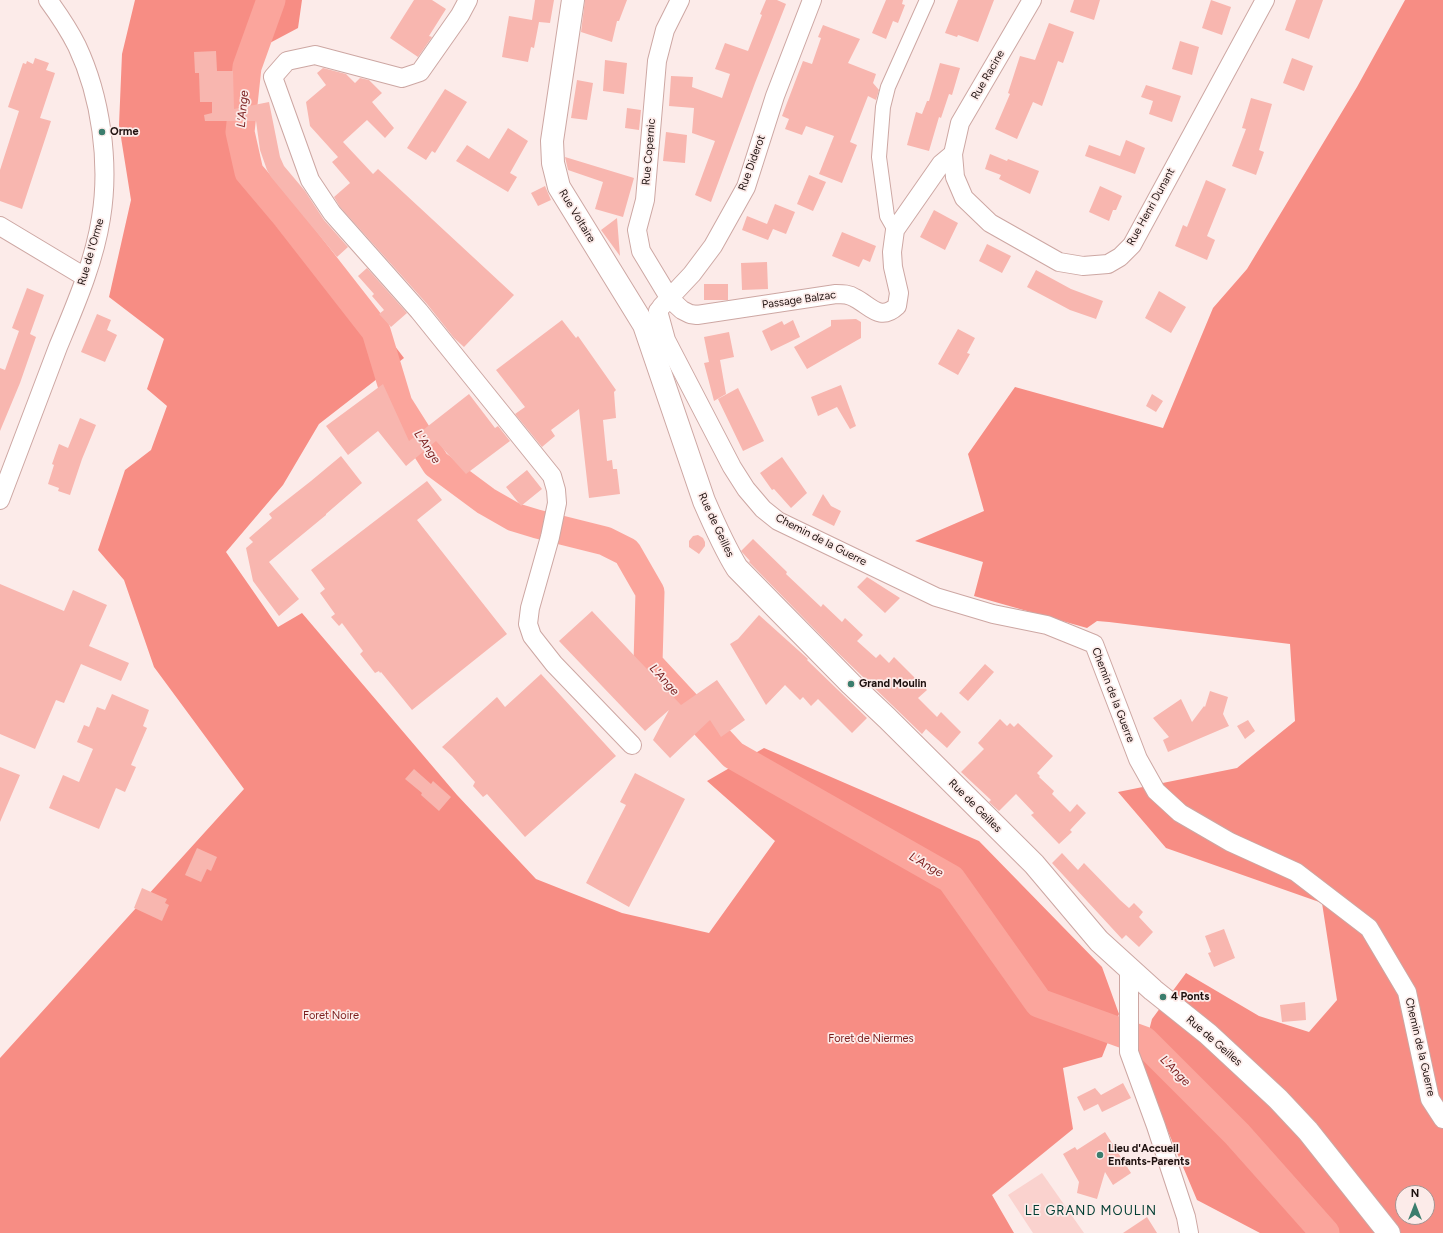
<!DOCTYPE html>
<html>
<head>
<meta charset="utf-8">
<style>
  body { margin:0 }
  #map { position:relative; width:1443px; height:1233px; overflow:hidden; background:#fcebe9; font-family:Figtree,sans-serif }
  canvas { display:block }
  .north { position:absolute; left:1395px; top:1185px; width:40px; height:40px; box-sizing:border-box; background:#fcebe9; border:1px solid #a39492; border-radius:50%; rotate:0deg; font-size:11px; font-weight:700; line-height:16px; text-align:center; color:#1e110f }
  .north::after { content:''; display:block; margin:auto; width:14px; height:18px; background:#3b7d6d; clip-path:polygon(50% 0,100% 100%,50% 72%,0 100%) }
</style>
</head>
<body>
<div id="map">
<canvas width="1443" height="1233"></canvas>
<div class="north">N</div>
</div>
<script>
const c = document.querySelector('canvas').getContext('2d');
c.lineJoin = 'round';
function paint(path, color) { c.fillStyle = color; c.fill(path, 'evenodd'); }
function strokePath(path, color, width, dash) { c.strokeStyle = color; c.lineWidth = width; c.lineCap = dash ? 'butt' : 'round'; c.setLineDash(dash || []); c.stroke(path); }
function label(font, color, halo, rows, align = 'center') {
  c.font = font + ' Figtree,sans-serif'; c.lineWidth = 3.5; c.setLineDash([]); c.textBaseline = 'middle'; c.strokeStyle = halo; c.fillStyle = color; for (const [text, x, y, turn = 0] of rows) {
    c.save(); c.translate(x, y); c.rotate((+turn || 0) * Math.PI / 180); c.textAlign = isNaN(turn) ? turn : align; if (halo) c.strokeText(text, 0, 0); c.fillText(text, 0, 0); c.restore();
  }
}
paint(new Path2D(`
  M 1042,1173 L 1084,1233 L 1033,1233 L 1008,1195 Z`), '#fad2ce');
paint(new Path2D(`
  M 135,0 L 302,0 L 298,28 L 266,45 L 247,118 L 262,173 L 404,358 L 319,424 L 283,485 L 226,552 L 278,627 L 302,613 L 457,795 L 536,879 L 622,913 L 709,933 L 775,841 L 707,781 L 764,748 L 979,841 L 1102,967 L 1119,1014 L 1102,1057 L 1063,1068 L 1073,1129 L 992,1195 L 1014,1233 L 0,1233 L 0,1058 L 244,789 L 154,667 L 124,580 L 98,550 L 125,470 L 151,450 L 167,406 L 147,389 L 164,339 L 109,297 L 131,200 L 119,125 L 122,54 Z
  M 1405,0 L 1443,0 L 1443,1233 L 1260,1233 L 1197,1200 L 1140,1065 L 1152,1019 L 1186,973 L 1259,1016 L 1309,1032 L 1337,1000 L 1322,903 L 1166,848 L 1118,792 L 1237,768 L 1295,721 L 1290,644 L 1109,622 L 1097,621 L 1087,628 L 974,596 L 983,562 L 915,541 L 984,511 L 968,454 L 1015,387 L 1163,428 L 1213,308 L 1247,269 L 1357,87 ZM 1403,1193 L 1427,1193 L 1427,1217 L 1403,1217 Z`), '#f78d84');
strokePath(new Path2D(`
  M 271,0 L 247,67 L 240,132 L 249,172 L 287,217 L 376,331 L 398,404 L 436,464 L 486,501 L 514,517 L 537,524 L 605,541 L 627,552 L 650,592 L 648,663 L 733,755 L 951,879 L 1039,1003 L 1144,1041 L 1237,1134 L 1325,1233`), '#fba59c', 29);
paint(new Path2D(`
  M 414,0 L 432,0 L 446,9 L 429,36 L 432,37 L 418,57 L 390,38 Z
  M 535,0 L 554,0 L 550,23 L 539,22 L 534,48 L 531,47 L 528,62 L 502,57 L 509,16 L 532,20 Z
  M 585,0 L 627,0 L 619,21 L 617,21 L 612,42 L 581,32 Z
  M 766,0 L 777,0 L 786,4 L 755,83 L 711,202 L 695,195 L 715,141 L 692,133 L 694,108 L 669,106 L 671,76 L 693,77 L 692,87 L 722,98 L 730,74 L 715,69 L 725,43 L 748,51 L 762,15 L 760,14 Z
  M 886,0 L 903,0 L 902,4 L 905,5 L 898,23 L 893,21 L 886,39 L 872,33 Z
  M 958,0 L 994,0 L 978,42 L 958,35 L 957,37 L 945,33 Z
  M 1074,0 L 1100,0 L 1094,20 L 1070,12 Z
  M 1211,0 L 1231,7 L 1222,35 L 1202,28 Z
  M 1296,0 L 1323,0 L 1309,39 L 1285,30 Z
  M 1049,23 L 1074,32 L 1063,63 L 1058,61 L 1042,106 L 1033,102 L 1017,139 L 995,129 L 1010,94 L 1008,93 L 1020,56 L 1035,60 Z
  M 823,25 L 860,39 L 848,63 L 876,74 L 873,83 L 879,90 L 876,100 L 868,96 L 850,142 L 857,145 L 842,183 L 819,174 L 834,136 L 806,126 L 802,135 L 785,129 L 789,119 L 782,116 L 803,61 L 812,64 L 821,38 L 818,37 Z
  M 1180,41 L 1199,47 L 1192,75 L 1172,69 Z
  M 216,51 L 217,71 L 233,71 L 234,109 L 269,102 L 280,157 L 284,166 L 305,191 L 324,220 L 348,247 L 337,257 L 271,177 L 267,170 L 260,150 L 256,121 L 205,121 L 204,115 L 212,113 L 212,102 L 200,102 L 199,73 L 195,73 L 194,52 Z
  M 35,58 L 49,63 L 46,70 L 55,73 L 40,118 L 51,121 L 22,209 L 0,201 L 0,170 L 19,111 L 8,107 L 23,63 L 26,64 L 27,61 L 33,64 Z
  M 1292,58 L 1313,66 L 1304,91 L 1283,83 Z
  M 605,60 L 627,63 L 624,94 L 603,91 Z
  M 940,63 L 960,68 L 952,95 L 949,94 L 941,118 L 939,117 L 929,151 L 907,145 L 916,112 L 922,114 L 927,101 L 929,101 Z
  M 323,68 L 346,74 L 355,83 L 360,78 L 369,80 L 382,93 L 372,102 L 394,128 L 385,138 L 367,120 L 343,142 L 373,174 L 378,169 L 514,295 L 464,347 L 454,338 L 427,304 L 340,207 L 334,197 L 350,183 L 332,162 L 338,157 L 310,126 L 306,102 L 326,85 L 317,73 Z
  M 577,80 L 593,83 L 587,120 L 571,118 Z
  M 1146,85 L 1181,96 L 1172,122 L 1149,114 L 1153,101 L 1141,97 Z
  M 445,89 L 467,102 L 435,153 L 432,151 L 426,160 L 407,148 Z
  M 1251,98 L 1272,104 L 1259,150 L 1264,152 L 1256,175 L 1232,166 L 1246,129 L 1242,128 Z
  M 627,108 L 641,110 L 639,130 L 625,128 Z
  M 508,128 L 528,141 L 510,173 L 517,177 L 508,192 L 456,161 L 467,145 L 489,159 Z
  M 666,132 L 687,135 L 685,163 L 663,161 Z
  M 1126,140 L 1145,148 L 1135,174 L 1085,156 L 1089,145 L 1120,156 Z
  M 990,154 L 1007,161 L 1008,159 L 1039,171 L 1030,194 L 999,179 L 1001,175 L 985,169 Z
  M 565,157 L 634,178 L 623,217 L 595,209 L 603,182 L 568,170 Z
  M 809,175 L 826,182 L 813,211 L 797,204 Z
  M 1206,180 L 1226,189 L 1207,236 L 1215,240 L 1207,260 L 1175,246 L 1183,225 L 1187,227 Z
  M 545,186 L 551,200 L 538,206 L 531,193 Z
  M 1100,186 L 1122,196 L 1116,210 L 1113,210 L 1109,221 L 1089,212 Z
  M 775,204 L 795,212 L 786,234 L 773,229 L 768,240 L 742,230 L 747,216 L 767,224 Z
  M 934,210 L 958,223 L 945,250 L 920,237 Z
  M 617,218 L 620,256 L 601,230 Z
  M 842,232 L 876,246 L 870,262 L 863,259 L 859,267 L 832,256 Z
  M 987,244 L 1011,256 L 1002,273 L 979,261 Z
  M 767,262 L 768,289 L 742,290 L 741,263 Z
  M 367,268 L 407,313 L 391,327 L 379,314 L 384,310 L 372,296 L 374,294 L 358,276 Z
  M 1036,270 L 1071,289 L 1103,301 L 1096,319 L 1070,310 L 1027,287 Z
  M 704,284 L 728,284 L 728,300 L 704,300 Z
  M 27,288 L 44,295 L 30,334 L 36,337 L 20,383 L 0,431 L 0,368 L 5,370 L 19,331 L 12,328 Z
  M 1159,291 L 1186,307 L 1171,333 L 1145,318 Z
  M 97,314 L 111,320 L 107,330 L 117,335 L 105,362 L 81,352 Z
  M 856,319 L 861,322 L 861,338 L 807,369 L 794,347 L 831,326 L 831,320 Z
  M 562,320 L 576,338 L 578,336 L 616,390 L 614,392 L 616,418 L 603,420 L 607,461 L 612,460 L 613,469 L 617,469 L 620,494 L 589,498 L 579,409 L 551,430 L 555,436 L 542,447 L 515,414 L 525,407 L 496,370 Z
  M 793,320 L 800,337 L 771,351 L 762,331 L 782,321 L 784,325 Z
  M 958,329 L 975,338 L 967,353 L 970,354 L 958,375 L 938,364 Z
  M 729,332 L 734,357 L 720,360 L 726,394 L 714,401 L 704,363 L 709,362 L 704,337 Z
  M 383,384 L 409,441 L 469,394 L 495,428 L 498,426 L 510,441 L 466,474 L 436,441 L 406,466 L 378,431 L 348,455 L 326,426 Z
  M 841,385 L 856,426 L 850,429 L 837,407 L 818,416 L 811,397 Z
  M 738,388 L 764,441 L 743,451 L 718,399 Z
  M 1152,394 L 1163,401 L 1156,412 L 1146,406 Z
  M 80,418 L 96,425 L 82,459 L 70,495 L 58,491 L 59,488 L 48,484 L 54,465 L 52,464 L 59,444 L 68,448 Z
  M 341,456 L 362,483 L 326,514 L 326,515 L 269,562 L 299,599 L 279,616 L 253,581 L 246,548 L 253,542 L 249,538 L 272,518 L 269,514 L 311,481 Z
  M 782,457 L 807,493 L 791,508 L 774,489 L 772,490 L 760,473 Z
  M 527,470 L 542,489 L 521,506 L 506,487 Z
  M 427,481 L 442,500 L 417,520 L 507,634 L 412,710 L 381,672 L 380,673 L 379,671 L 375,673 L 360,654 L 363,651 L 342,623 L 339,626 L 331,617 L 335,614 L 320,593 L 325,589 L 311,570 Z
  M 823,494 L 831,506 L 841,511 L 834,526 L 812,515 Z
  M 698,535 L 703,538 L 705,542 L 705,546 L 699,554 L 689,547 L 689,541 L 693,536 Z
  M 753,539 L 787,572 L 786,574 L 821,607 L 823,604 L 842,622 L 845,618 L 863,635 L 857,641 L 876,658 L 880,654 L 889,663 L 894,657 L 927,690 L 918,698 L 937,717 L 941,712 L 961,732 L 947,748 L 926,729 L 922,734 L 833,648 L 749,562 L 750,561 L 741,551 Z
  M 867,577 L 900,598 L 885,613 L 857,587 Z
  M 0,584 L 64,611 L 73,590 L 107,605 L 89,646 L 129,663 L 121,681 L 81,664 L 64,703 L 56,700 L 35,749 L 0,734 Z
  M 592,611 L 681,705 L 717,680 L 745,720 L 721,737 L 710,720 L 670,758 L 653,740 L 669,710 L 645,731 L 559,641 Z
  M 759,615 L 808,659 L 807,660 L 867,718 L 852,733 L 818,699 L 811,706 L 803,697 L 800,700 L 785,685 L 766,705 L 730,644 L 738,639 Z
  M 985,664 L 994,672 L 968,701 L 959,693 Z
  M 541,674 L 616,756 L 525,837 L 487,794 L 483,797 L 473,786 L 475,782 L 452,756 L 442,747 L 497,697 L 505,707 Z
  M 1210,691 L 1228,697 L 1223,714 L 1229,726 L 1168,752 L 1163,740 L 1169,737 L 1153,718 L 1181,699 L 1192,722 L 1204,706 L 1205,707 Z
  M 112,694 L 149,710 L 143,726 L 147,728 L 131,765 L 136,767 L 125,792 L 116,788 L 99,829 L 49,808 L 63,775 L 79,782 L 93,749 L 77,742 L 84,725 L 89,727 L 97,707 L 105,710 Z
  M 1000,719 L 1007,726 L 1010,723 L 1014,727 L 1018,723 L 1053,756 L 1037,773 L 1040,776 L 1039,777 L 1054,791 L 1052,794 L 1070,812 L 1077,804 L 1086,813 L 1070,830 L 1072,832 L 1059,844 L 1031,815 L 1034,813 L 1016,794 L 999,811 L 989,802 L 991,800 L 961,772 L 984,749 L 978,743 Z
  M 1248,720 L 1255,731 L 1245,739 L 1237,726 Z
  M 0,767 L 20,775 L 0,822 Z
  M 414,769 L 431,784 L 433,781 L 451,797 L 439,811 L 421,795 L 422,793 L 405,779 Z
  M 635,773 L 685,799 L 629,907 L 586,883 L 626,805 L 620,802 Z
  M 197,848 L 217,857 L 211,871 L 207,869 L 201,882 L 185,875 Z
  M 1062,853 L 1078,870 L 1084,863 L 1120,900 L 1129,908 L 1134,903 L 1143,912 L 1139,917 L 1153,932 L 1139,947 L 1126,935 L 1122,939 L 1052,863 Z
  M 142,888 L 167,899 L 165,903 L 169,905 L 162,921 L 134,908 Z
  M 1224,929 L 1235,958 L 1214,967 L 1208,953 L 1211,952 L 1205,936 Z
  M 1305,1002 L 1306,1020 L 1282,1022 L 1280,1005 Z
  M 1123,1083 L 1131,1098 L 1102,1112 L 1098,1104 L 1084,1111 L 1077,1097 L 1095,1088 L 1101,1095 Z
  M 1105,1132 L 1131,1173 L 1113,1185 L 1105,1172 L 1097,1199 L 1077,1193 L 1079,1182 L 1063,1154 L 1075,1147 L 1077,1150 Z
  M 1147,1217 L 1157,1233 L 1123,1233 Z`), '#f8b6af');
const pedestrian = new Path2D(`
  M 895,230 L 887,216 L 879,157 L 883,107 L 888,87 L 927,0`);
const minor = new Path2D(`
  M 468,0 L 460,15 L 420,72 L 402,78 L 315,55 L 287,61 L 273,77 L 310,180 L 332,213 L 419,311 L 552,476 L 556,490 L 557,503 L 550,537 L 530,608 L 528,624 L 532,636 L 554,664 L 632,745
  M 680,0 L 665,30 L 657,61 L 645,200 L 637,230 L 641,251 L 670,299 L 682,310 L 690,314 L 697,315 L 836,294 C 843,294 849,294 855,298 C 871,306 880,322 897,306 L 899,293 L 893,267 L 892,252 L 895,230 L 941,164 L 953,154
  M 1032,0 L 960,123 L 953,154 L 955,177 L 964,198 L 990,223 L 1059,262 L 1083,266 L 1108,264 L 1120,257 L 1132,245 L 1265,0
  M 0,226 L 85,277
  M 661,307 L 692,274 L 713,246 L 746,187 L 775,96 L 812,0
  M 658,311 L 666,340 L 732,467 L 746,489 L 763,509 L 778,521 L 936,597 L 993,614 L 1047,625 L 1094,644 L 1138,759 L 1156,791 L 1180,813 L 1230,842 L 1296,872 L 1369,928 L 1407,992 L 1430,1099 L 1443,1119
  M 0,500 C 19,449 39,398 58,347 C 75,306 94,263 101,218 C 110,163 101,97 77,46 C 69,30 59,15 48,0
  M 1129,968 L 1129,1052 L 1156,1126 L 1186,1217 L 1189,1233`);
const tertiary = new Path2D(`
  M 573,0 L 552,141 L 553,163 L 559,187 L 644,325 L 704,501 C 714,524 724,547 737,568 L 851,684 L 887,718 L 1034,864 L 1099,941 L 1153,990 L 1208,1034 L 1278,1099 L 1308,1131 L 1389,1233`);
strokePath(pedestrian, '#cda7a3', 16);
strokePath(minor, '#cda7a3', 20);
strokePath(tertiary, '#cda7a3', 24);
strokePath(pedestrian, '#fff', 14);
strokePath(minor, '#fff', 18);
strokePath(tertiary, '#fff', 22);
for (const [x, y, r, color] of [
  [102,132,4,"#3b7d6d"],
  [851,684,4,"#3b7d6d"],
  [1163,997,4,"#3b7d6d"],
  [1100,1155,4,"#3b7d6d"]
]) { const dot = new Path2D(); dot.arc(x, y, r, 0, 2 * Math.PI); c.fillStyle = color; c.fill(dot); strokePath(dot, '#fcebe9', 1.5); }
label('11px', '#1e110f', '#fcebe9', [
  ["Rue Racine",988,75,-60],
  ["Rue Copernic",649,152,-85],
  ["Rue Diderot",752,163,-70],
  ["Rue Henri Dunant",1151,207,-61],
  ["Rue Voltaire",577,216,59],
  ["Rue de l'Orme",91,252,-74],
  ["Passage Balzac",799,300,-8],
  ["Rue de Geilles",716,525,65],
  ["Chemin de la Guerre",821,540,27],
  ["Chemin de la Guerre",1113,695,69],
  ["Rue de Geilles",975,806,45],
  ["Rue de Geilles",1214,1041,41],
  ["Chemin de la Guerre",1420,1047,77]
]);
label('bold 11px', '#1e110f', '#fcebe9', [
  ["Orme",110,132],
  ["Grand Moulin",859,684],
  ["4 Ponts",1171,997],
  ["Lieu d'Accueil",1108,1149],
  ["Enfants-Parents",1108,1162]
], 'left');
label('11px', '#7a1d1c', '#fcebe9', [
  ["Foret Noire",331,1016],
  ["Foret de Niermes",871,1039]
]);
label('italic 12px', '#791b1b', '#fcebe9', [
  ["L'Ange",243,109,-85],
  ["L'Ange",427,447,56],
  ["L'Ange",664,680,48],
  ["L'Ange",926,865,30],
  ["L'Ange",1175,1071,45]
]);
c.letterSpacing = '1px';
label('13px', '#003d32', '#fcebe9', [
  ["LE GRAND MOULIN",1091,1211]
]);
c.letterSpacing = '0px';
</script>
</body>
</html>
